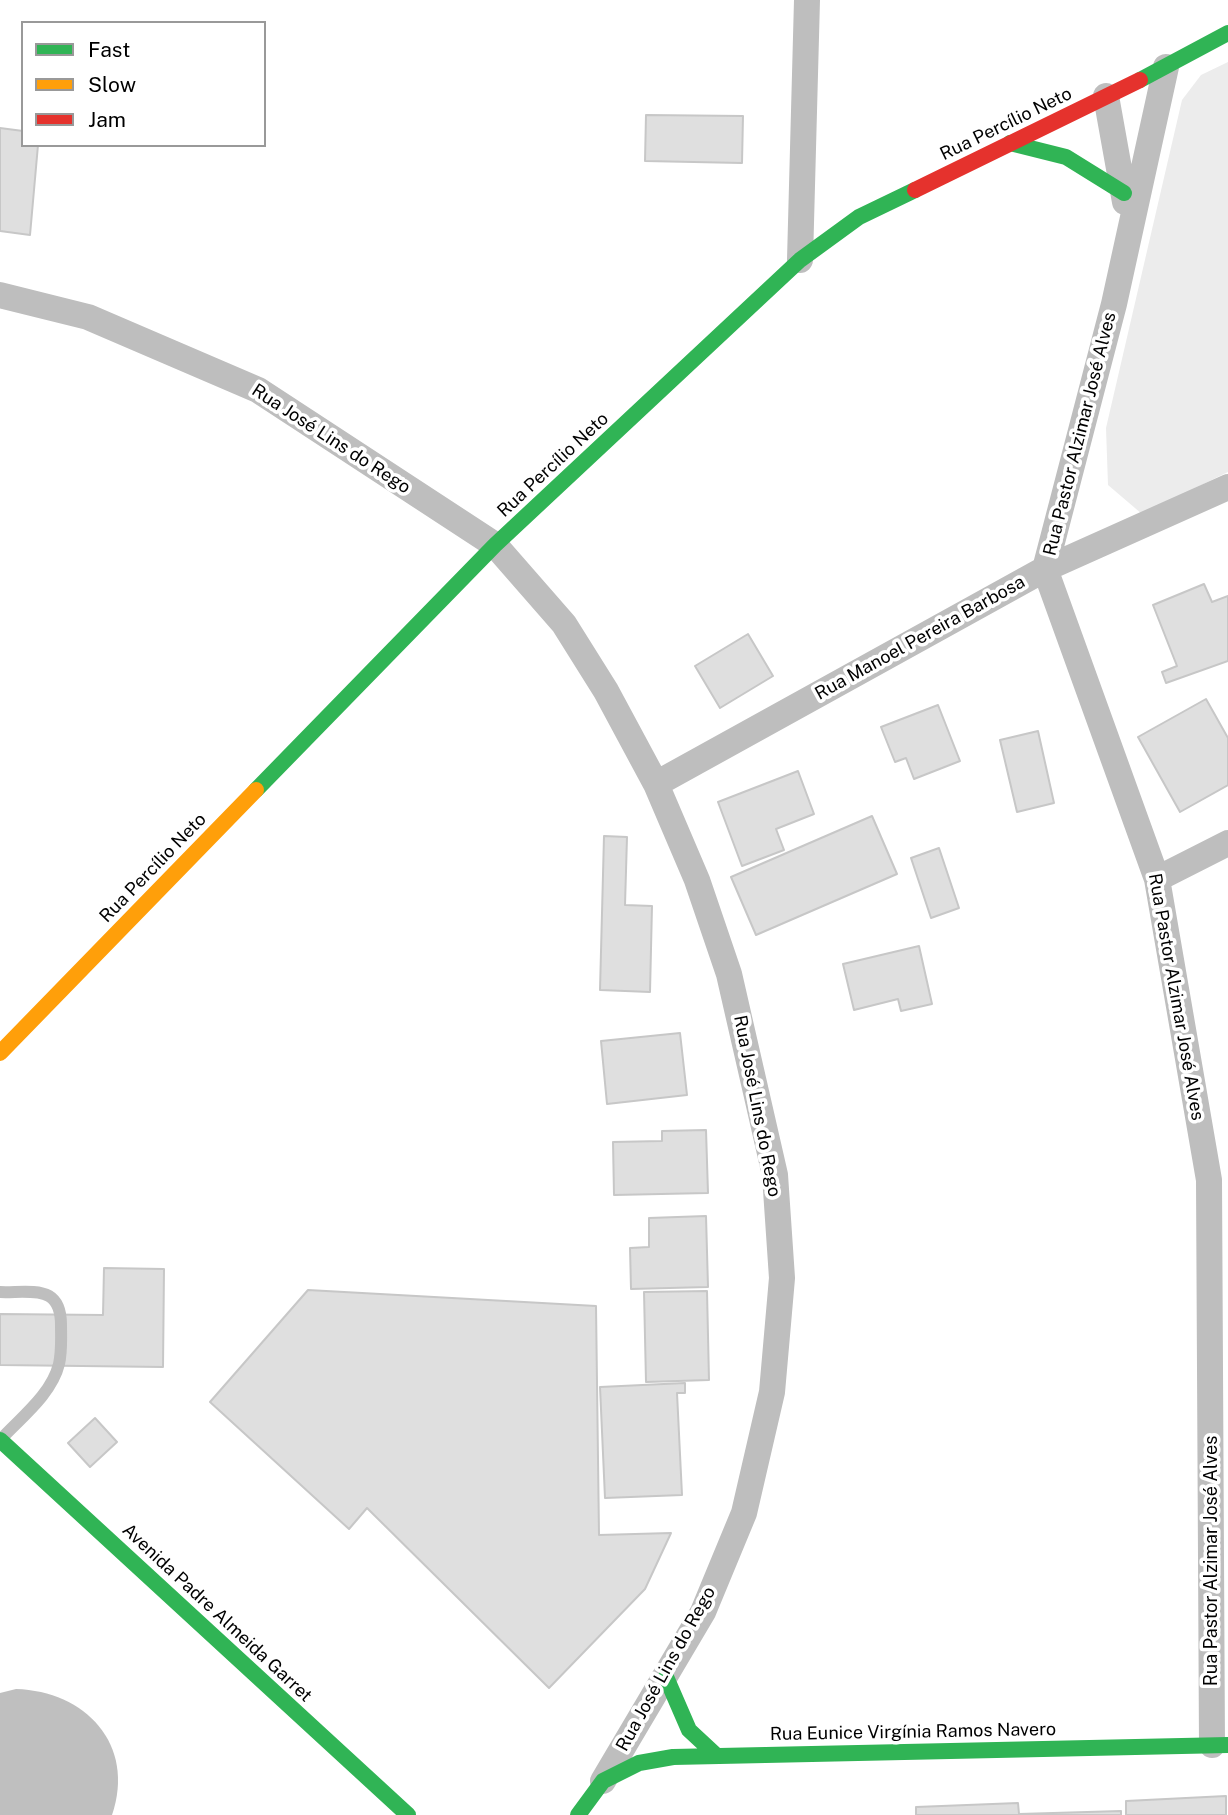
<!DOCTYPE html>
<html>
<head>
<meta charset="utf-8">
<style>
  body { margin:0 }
  #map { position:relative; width:1228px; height:1815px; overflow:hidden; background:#fff; font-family:"Public Sans",sans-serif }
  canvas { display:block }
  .legend { position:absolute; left:21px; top:21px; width:245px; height:126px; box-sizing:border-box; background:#fff; border:2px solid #999; margin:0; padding:9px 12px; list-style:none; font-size:21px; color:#000 }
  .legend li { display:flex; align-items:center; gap:14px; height:35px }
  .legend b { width:35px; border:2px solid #999 }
</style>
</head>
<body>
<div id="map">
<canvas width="1228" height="1815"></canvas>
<ul class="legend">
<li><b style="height:9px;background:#30b455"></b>Fast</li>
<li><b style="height:9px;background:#ff9f0a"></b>Slow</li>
<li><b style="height:9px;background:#e5322d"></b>Jam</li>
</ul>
</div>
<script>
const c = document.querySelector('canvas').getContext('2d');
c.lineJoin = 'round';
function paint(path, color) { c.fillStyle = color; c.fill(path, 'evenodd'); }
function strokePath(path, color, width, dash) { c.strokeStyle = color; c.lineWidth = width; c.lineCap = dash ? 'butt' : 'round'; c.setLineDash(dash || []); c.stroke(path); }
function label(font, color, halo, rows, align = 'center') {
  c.font = font + ' "Public Sans",sans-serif'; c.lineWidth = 7; c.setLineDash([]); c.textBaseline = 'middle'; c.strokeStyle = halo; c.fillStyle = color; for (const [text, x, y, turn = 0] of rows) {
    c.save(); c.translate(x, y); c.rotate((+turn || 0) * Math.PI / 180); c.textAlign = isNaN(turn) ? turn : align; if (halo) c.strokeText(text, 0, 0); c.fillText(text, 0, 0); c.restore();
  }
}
paint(new Path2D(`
  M 1228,62 L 1228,472 L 1142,514 L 1108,485 L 1106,428 L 1182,100 L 1201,75 Z`), '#ececec');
paint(new Path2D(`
  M 16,1689 C 85,1691 136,1744 112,1815 L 0,1815 L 0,1693 Z`), '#bfbfbf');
const building = new Path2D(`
  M 646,115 L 743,116 L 742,163 L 645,161 Z
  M 0,128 L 23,131 L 23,145 L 38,145 L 30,235 L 0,231 Z
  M 1204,584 L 1212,602 L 1228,596 L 1228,661 L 1166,683 L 1162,672 L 1177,666 L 1153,605 Z
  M 748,634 L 773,676 L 720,708 L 695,666 Z
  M 1206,699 L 1228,738 L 1228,785 L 1180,812 L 1138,737 Z
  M 938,705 L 960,761 L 914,779 L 906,758 L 895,762 L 881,727 Z
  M 1038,731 L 1054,803 L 1017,812 L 1000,740 Z
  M 798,771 L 814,814 L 776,829 L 784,850 L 742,866 L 718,802 Z
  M 872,816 L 897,874 L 756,935 L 731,877 Z
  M 604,836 L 627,837 L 625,905 L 652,906 L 650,992 L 600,990 Z
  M 939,848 L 959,908 L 931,918 L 911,858 Z
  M 919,946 L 932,1004 L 901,1011 L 898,999 L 854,1010 L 843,964 Z
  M 680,1033 L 687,1095 L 607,1104 L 601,1041 Z
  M 706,1130 L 708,1193 L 614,1195 L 613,1142 L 662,1141 L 662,1131 Z
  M 706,1216 L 708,1287 L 631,1289 L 630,1248 L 649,1247 L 649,1218 Z
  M 104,1268 L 164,1269 L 163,1367 L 0,1365 L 0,1314 L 103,1315 Z
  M 308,1290 L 596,1306 L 599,1535 L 671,1533 L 645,1589 L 549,1688 L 367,1508 L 349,1529 L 210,1402 Z
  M 707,1291 L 709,1380 L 646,1382 L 644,1292 Z
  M 685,1383 L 685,1393 L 677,1393 L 682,1495 L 605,1498 L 600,1387 Z
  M 95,1418 L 117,1442 L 90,1467 L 68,1443 Z
  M 1226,1796 L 1226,1815 L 1126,1815 L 1126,1801 Z
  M 1018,1803 L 1019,1814 L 1121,1811 L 1121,1815 L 916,1815 L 916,1807 Z`);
paint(building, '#dfdfdf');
strokePath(building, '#c7c7c7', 2);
strokePath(new Path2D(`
  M 0,1292 C 14,1293 37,1289 49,1296 C 59,1302 61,1315 61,1325 C 61,1338 62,1351 59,1364 C 52,1393 23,1416 3,1437`), '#bebebe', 12);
strokePath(new Path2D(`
  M 1166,67 L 1114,304 L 1045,569 L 1157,879 L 1209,1180 L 1212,1745
  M 1106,96 L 1125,202
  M 800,260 L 807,0
  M 0,295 L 88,317 L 258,390 L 495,545 L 564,624 L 606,691 L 656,784 L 697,880 L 729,974 L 775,1175 L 782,1278 L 772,1392 L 744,1513 L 703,1612 L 603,1781
  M 656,784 L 1045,569 L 1228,487
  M 1157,879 L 1228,843`), '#bebebe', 26);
strokePath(new Path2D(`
  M 1140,80 L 1228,33
  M 1010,143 L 1066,157 L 1124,193
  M 256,790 L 495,545 L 800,260 L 859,217 L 915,190
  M 0,1440 L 408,1815
  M 666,1677 L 689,1730 L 717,1756
  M 578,1815 L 603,1781 L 639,1763 L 673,1757 L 1228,1745`), '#30b455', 16);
strokePath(new Path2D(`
  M 0,1053 L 256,790`), '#ff9f0a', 16);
strokePath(new Path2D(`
  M 915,190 L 1140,80`), '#e5322d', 16);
label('18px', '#000', '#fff', [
  ["Rua Percílio Neto",1006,124,-26],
  ["Rua Pastor Alzimar José Alves",1080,434,-76],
  ["Rua José Lins do Rego",331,439,33],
  ["Rua Percílio Neto",553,465,-43],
  ["Rua Manoel Pereira Barbosa",920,638,-29],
  ["Rua Percílio Neto",153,868,-46],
  ["Rua Pastor Alzimar José Alves",1176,997,80],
  ["Rua José Lins do Rego",757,1106,79],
  ["Rua Pastor Alzimar José Alves",1211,1561,-90],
  ["Avenida Padre Almeida Garret",217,1613,43],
  ["Rua José Lins do Rego",666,1669,-61],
  ["Rua Eunice Virgínia Ramos Navero",913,1732,-1]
]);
</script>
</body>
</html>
